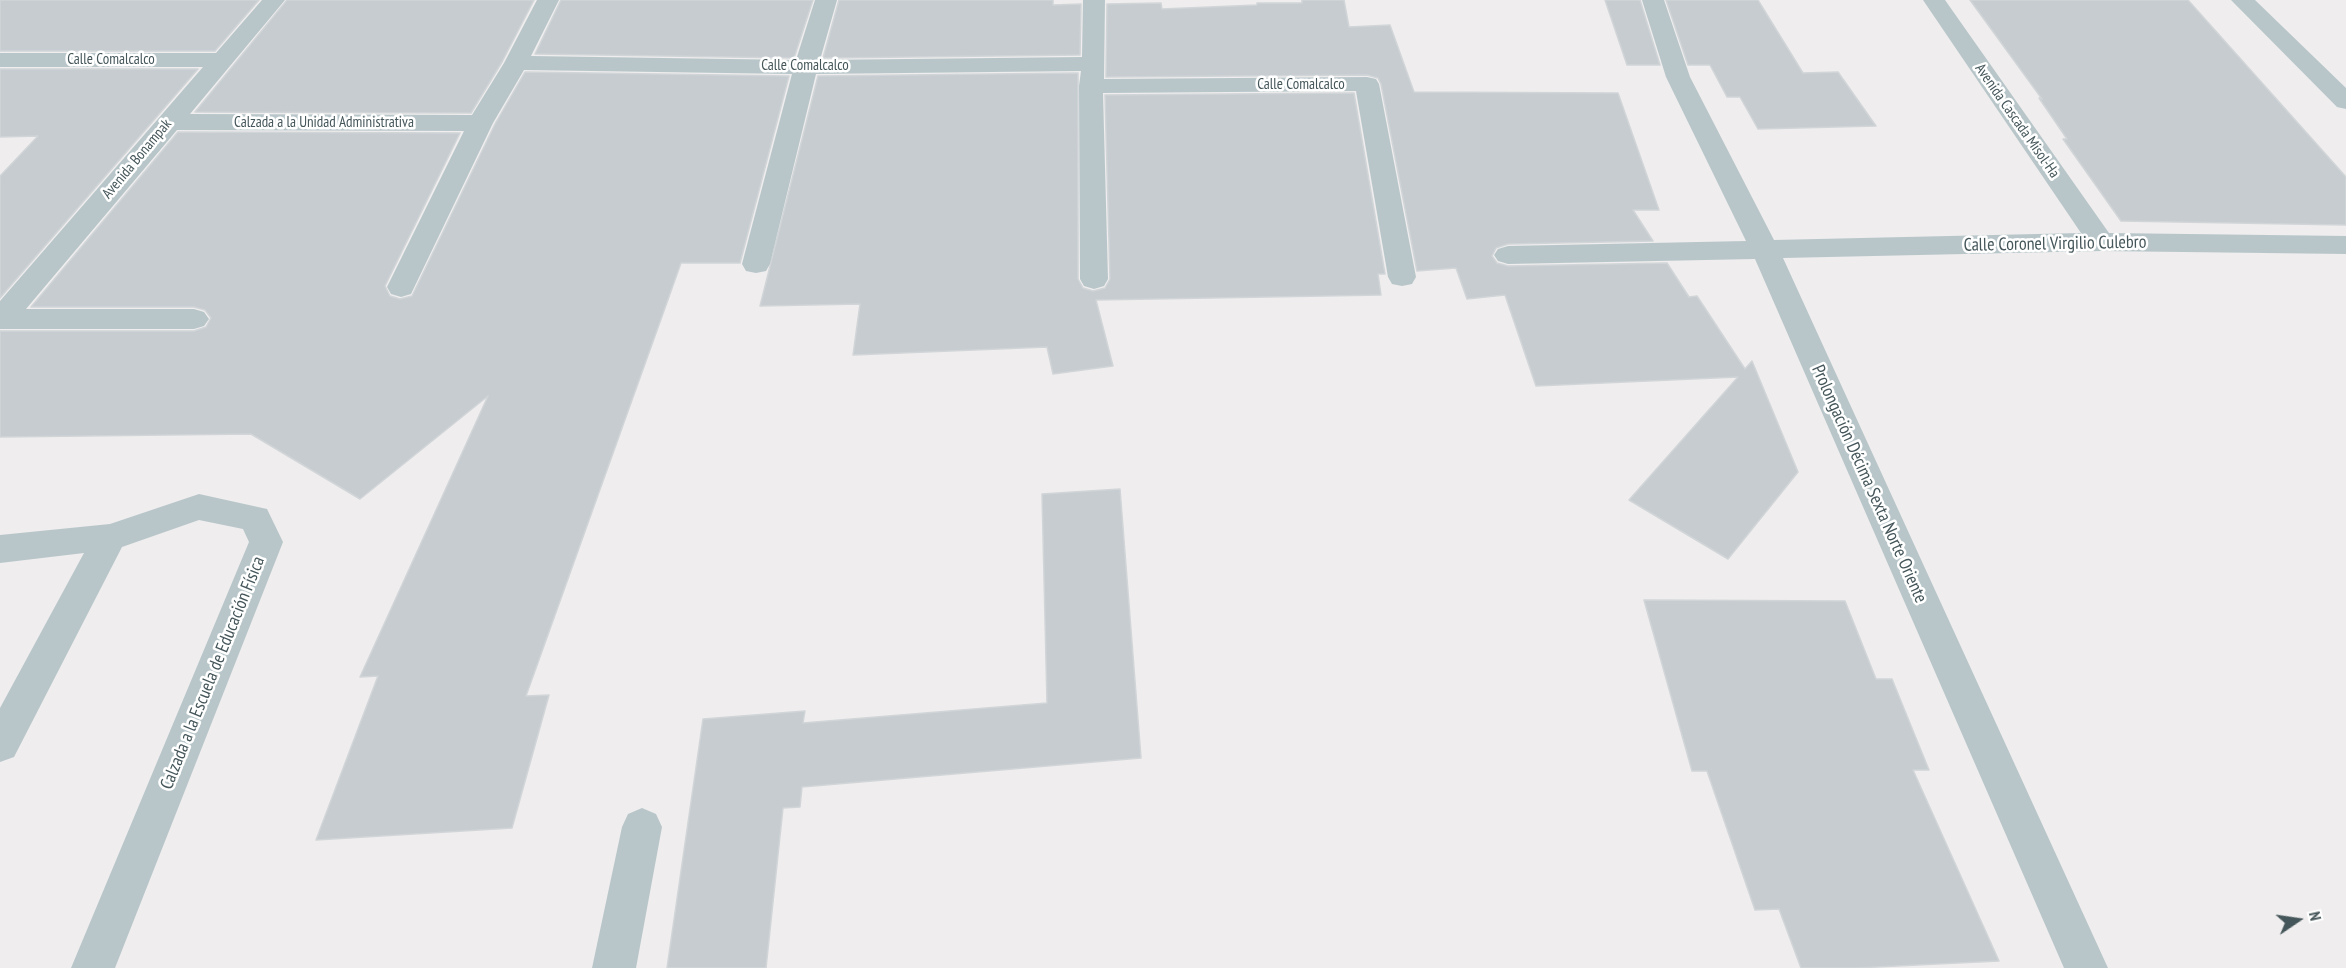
<!DOCTYPE html>
<html>
<head>
<meta charset="utf-8">
<style>
  body { margin:0 }
  #map { position:relative; width:2346px; height:968px; overflow:hidden; background:#efeded; font-family:"PT Sans Narrow",sans-serif }
  canvas { display:block }
  .north { position:absolute; left:2268px; top:890px; width:60px; height:60px; -webkit-text-stroke:4px #fff; paint-order:stroke; rotate:77deg; font-size:16px; font-weight:700; line-height:24px; text-align:center; color:#45565a }
  .north::after { content:''; display:block; margin:auto; width:21px; height:27px; background:#45565a; clip-path:polygon(50% 0,100% 100%,50% 72%,0 100%) }
</style>
</head>
<body>
<div id="map">
<canvas width="2346" height="968"></canvas>
<div class="north">N</div>
</div>
<script>
const c = document.querySelector('canvas').getContext('2d');
c.lineJoin = 'round';
function paint(path, color) { c.fillStyle = color; c.fill(path, 'evenodd'); }
function strokePath(path, color, width, dash) { c.strokeStyle = color; c.lineWidth = width; c.lineCap = dash ? 'butt' : 'round'; c.setLineDash(dash || []); c.stroke(path); }
function label(font, color, halo, rows, align = 'center') {
  c.font = font + ' "PT Sans Narrow",sans-serif'; c.lineWidth = 5; c.setLineDash([]); c.textBaseline = 'middle'; c.strokeStyle = halo; c.fillStyle = color; for (const [text, x, y, turn = 0] of rows) {
    c.save(); c.translate(x, y); c.rotate((+turn || 0) * Math.PI / 180); c.textAlign = isNaN(turn) ? turn : align; if (halo) c.strokeText(text, 0, 0); c.fillText(text, 0, 0); c.restore();
  }
}
const building = new Path2D(`
  M 0,0 L 259,0 L 215,51 L 0,51 Z
  M 287,0 L 534,0 L 502,62 L 471,113 L 195,112 Z
  M 561,0 L 813,0 L 794,58 L 535,54 Z
  M 839,0 L 1053,0 L 1053,5 L 1081,4 L 1080,55 L 823,58 Z
  M 1302,0 L 1344,0 L 1349,27 L 1390,25 L 1414,92 L 1618,93 L 1659,210 L 1633,210 L 1653,241 L 1508,244 L 1496,248 L 1492,256 L 1497,263 L 1508,266 L 1667,263 L 1689,297 L 1697,296 L 1745,369 L 1752,361 L 1798,472 L 1728,559 L 1629,500 L 1738,377 L 1536,386 L 1505,295 L 1467,299 L 1456,268 L 1417,271 L 1381,84 L 1378,78 L 1367,75 L 1106,77 L 1107,4 L 1161,3 L 1162,9 L 1257,5 L 1257,3 L 1302,3 Z
  M 1605,0 L 1640,0 L 1660,65 L 1627,65 Z
  M 1666,0 L 1758,0 L 1803,73 L 1838,72 L 1876,126 L 1758,129 L 1740,97 L 1727,97 L 1710,65 L 1688,65 Z
  M 1970,0 L 2188,0 L 2346,177 L 2346,225 L 2121,221 L 2063,139 L 2067,139 L 2039,98 L 2042,99 Z
  M 0,69 L 198,69 L 0,298 L 0,176 L 38,136 L 0,137 Z
  M 525,72 L 789,76 L 740,263 L 681,263 L 665,308 L 526,696 L 549,695 L 512,828 L 316,840 L 378,676 L 360,677 L 488,396 L 360,499 L 251,434 L 0,437 L 0,331 L 194,331 L 206,327 L 211,318 L 205,310 L 194,307 L 31,307 L 178,132 L 460,133 L 385,286 L 390,296 L 400,299 L 412,296 L 495,124 Z
  M 1078,73 L 1078,279 L 1083,288 L 1093,291 L 1105,288 L 1110,279 L 1105,95 L 1354,93 L 1385,274 L 1378,274 L 1381,295 L 1096,300 L 1113,366 L 1053,374 L 1047,347 L 853,355 L 860,304 L 760,306 L 818,76 Z
  M 1120,489 L 1141,758 L 802,787 L 800,807 L 783,808 L 766,968 L 667,968 L 703,719 L 805,711 L 803,723 L 1047,703 L 1042,494 Z
  M 1644,600 L 1845,601 L 1876,679 L 1892,679 L 1929,770 L 1913,770 L 1999,961 L 1856,968 L 1801,968 L 1779,909 L 1755,910 L 1707,771 L 1692,771 Z`);
paint(building, '#c6ccd0');
strokePath(building, '#d1d5d8', 1.5);
paint(new Path2D(`
  M 262,0 L 285,0 L 190,114 L 472,115 L 504,63 L 537,0 L 559,0 L 531,56 L 796,60 L 815,0 L 837,0 L 820,60 L 1082,57 L 1083,0 L 1105,0 L 1104,79 L 1367,77 L 1376,79 L 1379,84 L 1416,277 L 1412,284 L 1402,286 L 1392,284 L 1388,277 L 1356,91 L 1103,93 L 1108,279 L 1104,286 L 1094,289 L 1084,286 L 1080,279 L 1079,86 L 1081,71 L 816,74 L 770,264 L 766,271 L 756,273 L 746,271 L 742,264 L 792,74 L 524,70 L 493,123 L 411,294 L 401,297 L 391,294 L 387,287 L 464,131 L 177,130 L 26,309 L 194,309 L 204,312 L 209,319 L 204,326 L 194,329 L 0,329 L 0,301 L 203,67 L 0,67 L 0,53 L 216,53 Z
  M 1642,0 L 1664,0 L 1690,77 L 1774,240 L 2081,233 L 1923,0 L 1945,0 L 2109,233 L 2346,236 L 2346,254 L 2101,251 L 1783,258 L 2108,968 L 2064,968 L 1755,259 L 1508,264 L 1498,261 L 1494,255 L 1498,249 L 1508,246 L 1746,241 L 1666,77 Z
  M 2231,0 L 2255,0 L 2346,88 L 2346,109 L 2337,107 Z
  M 199,494 L 267,509 L 283,542 L 115,968 L 71,968 L 249,542 L 243,529 L 199,520 L 122,547 L 14,757 L 0,762 L 0,708 L 84,553 L 0,563 L 0,535 L 110,524 Z
  M 642,808 L 656,814 L 662,827 L 636,968 L 592,968 L 622,827 L 628,814 Z`), '#b8c6ca');
label('15px', '#45565a', '#fff', [
  ["Calle Comalcalco",111,60],
  ["Calle Comalcalco",805,66],
  ["Calle Comalcalco",1301,85],
  ["Avenida Cascada Misol-Ha",2017,121,55],
  ["Calzada a la Unidad Administrativa",324,123],
  ["Avenida Bonampak",137,159,-50]
]);
label('18px', '#45565a', '#fff', [
  ["Calle Coronel Virgilio Culebro",2055,244,-1],
  ["Prolongación Décima Sexta Norte Oriente",1869,484,66],
  ["Calzada a la Escuela de Educación Física",213,673,-68]
]);
</script>
</body>
</html>
